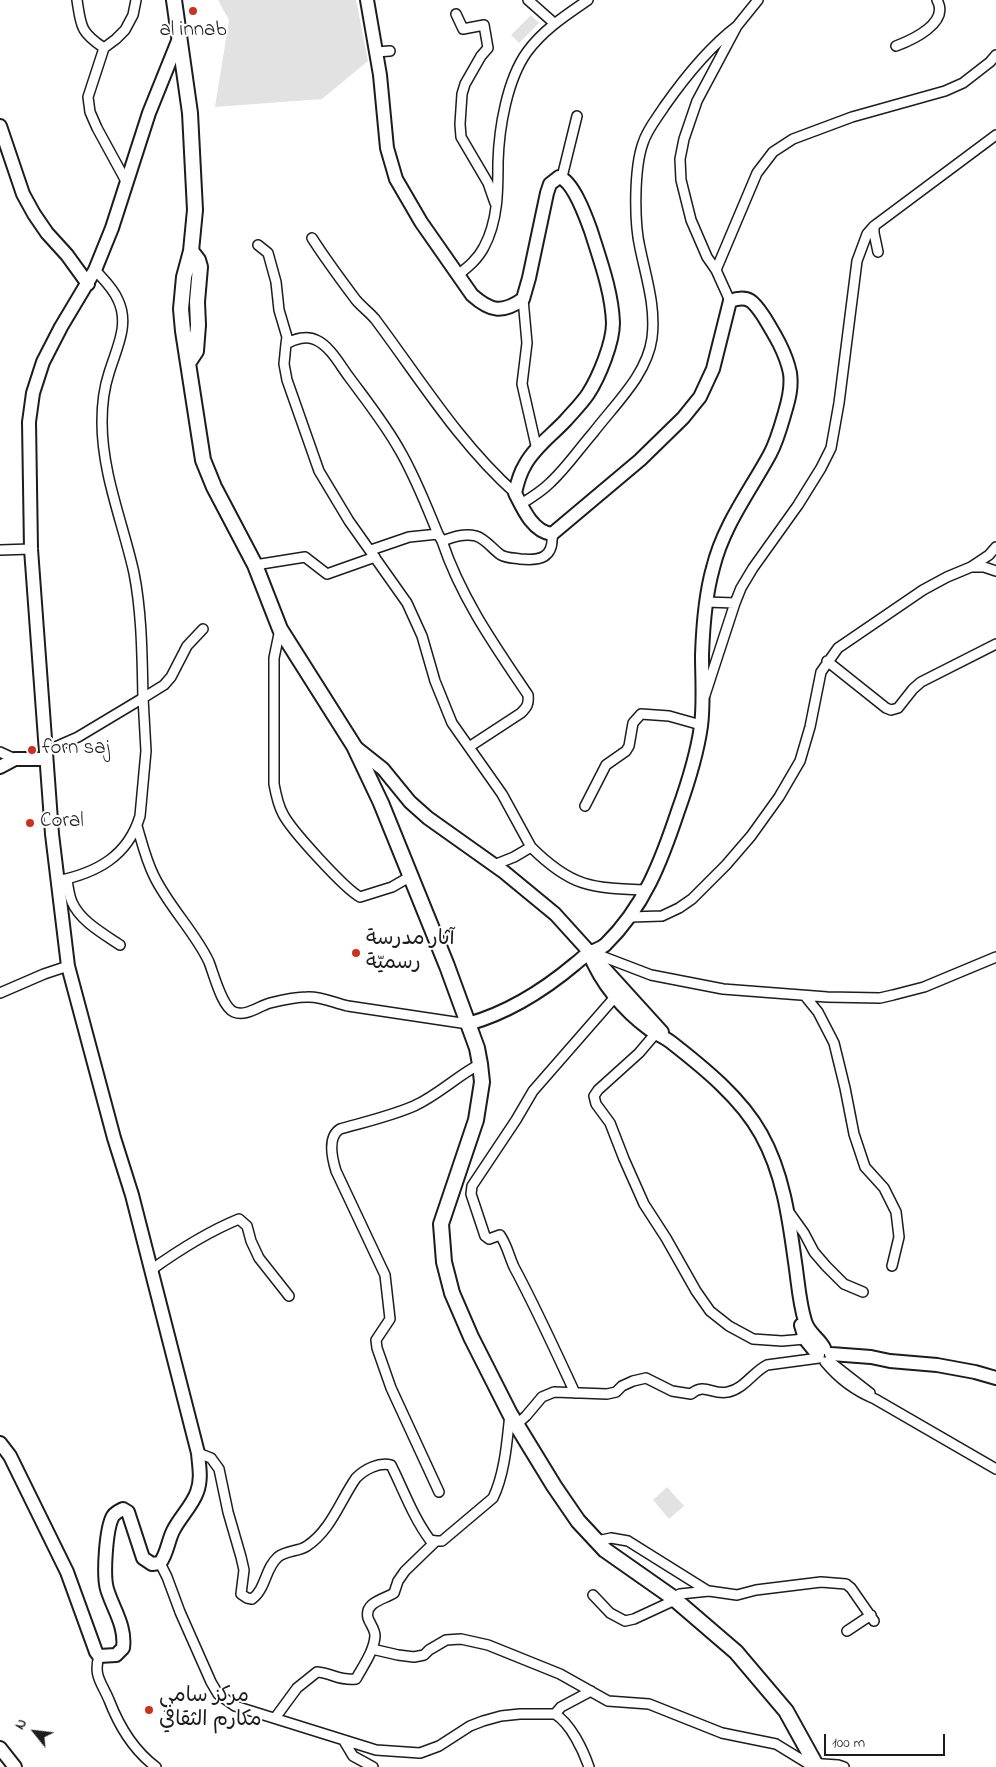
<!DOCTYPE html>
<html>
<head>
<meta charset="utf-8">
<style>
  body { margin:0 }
  #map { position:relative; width:996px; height:1767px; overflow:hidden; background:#fff; font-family:"Indie Flower",sans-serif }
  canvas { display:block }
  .north { position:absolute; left:10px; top:1707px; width:50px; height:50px; -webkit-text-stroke:4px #fff; paint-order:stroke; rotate:299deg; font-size:14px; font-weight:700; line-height:20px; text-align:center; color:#1c1c1c }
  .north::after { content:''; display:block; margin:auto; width:18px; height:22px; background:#1c1c1c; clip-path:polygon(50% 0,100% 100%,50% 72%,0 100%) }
  .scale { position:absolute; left:824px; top:1734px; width:121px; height:22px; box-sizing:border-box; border:2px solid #1c1c1c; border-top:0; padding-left:6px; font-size:15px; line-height:18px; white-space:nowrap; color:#1c1c1c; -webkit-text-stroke:4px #fff; paint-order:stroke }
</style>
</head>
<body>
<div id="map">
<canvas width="996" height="1767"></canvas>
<div class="north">N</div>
<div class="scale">100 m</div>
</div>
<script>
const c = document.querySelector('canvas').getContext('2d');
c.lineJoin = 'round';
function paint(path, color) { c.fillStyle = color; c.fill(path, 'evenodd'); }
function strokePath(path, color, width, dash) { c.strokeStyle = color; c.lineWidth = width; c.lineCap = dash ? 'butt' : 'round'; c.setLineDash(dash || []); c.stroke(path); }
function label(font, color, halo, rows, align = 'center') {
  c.font = font + ' "Indie Flower","Playpen Sans Arabic",sans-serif'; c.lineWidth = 4; c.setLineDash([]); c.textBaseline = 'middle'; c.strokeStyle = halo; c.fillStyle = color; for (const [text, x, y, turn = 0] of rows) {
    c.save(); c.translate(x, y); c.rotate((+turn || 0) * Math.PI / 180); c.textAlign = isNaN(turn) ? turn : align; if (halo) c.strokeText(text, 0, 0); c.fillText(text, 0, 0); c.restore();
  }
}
paint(new Path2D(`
  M 218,0 L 356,0 L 368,61 L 322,99 L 215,107 L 229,20 Z
  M 531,15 L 539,23 L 519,43 L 511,35 Z
  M 667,1487 L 684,1506 L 669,1519 L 653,1500 Z`), '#e2e2e2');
const street = new Path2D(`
  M 77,0 C 81,26 80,32 104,48
  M 528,0 L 554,23
  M 456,14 L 463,29 L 484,25 L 488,48 L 481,56 L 465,84 L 462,94 L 460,124 L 461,137 L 488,183 L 495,203
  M 896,46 C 912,40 950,23 937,0
  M 376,52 L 390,51
  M 562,177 L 577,116
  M 127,183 L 97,128 L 90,112 L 88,97 L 104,48 L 116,39 L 125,30 L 133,15 L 136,0
  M 874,226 L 874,233 L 878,252
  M 312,238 C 326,260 341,280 356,300 C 362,307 369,312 375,319 C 420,379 459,443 515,493
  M 258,245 L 268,253 L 276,282 L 279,310 L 287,337 L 286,344
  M 716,270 L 757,173 L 773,152 L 793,139 L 852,117 L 945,91 L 963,83 L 990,62 L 996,55
  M 458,275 C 468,267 478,259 484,247 C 498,221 498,191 498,162 C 499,128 507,80 527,52 C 543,30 566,15 588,0
  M 523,299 L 527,343 L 522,384 L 537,450
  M 730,301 L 716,270 L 707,257 L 691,220 L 681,180 L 680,159 L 684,139 L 697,101 L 737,26 L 758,0
  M 521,504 C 531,498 542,491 551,482 C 567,467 579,449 593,433 C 615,404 647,375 652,338 C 656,307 646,277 640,248 C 634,222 634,168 643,143 C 647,130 657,118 664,107 C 685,77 708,48 737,26
  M 438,534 C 426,505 415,476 399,449 C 385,424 366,400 349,377 C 340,365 330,346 316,340 C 307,335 294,339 286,344 L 284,364 L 287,380 L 319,471 L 349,521 L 407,603 L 422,636 L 435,681 L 452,723 L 502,794 L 531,847 L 514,857 L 494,865
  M 442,541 C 461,598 495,646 528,695 C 529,704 527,707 521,713 L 469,747
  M 0,550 L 31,549
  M 371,550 L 409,537 L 438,534 L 442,541 C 453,537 464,533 476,536 C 486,539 492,549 501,555 C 506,558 514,558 520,559 C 540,561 554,558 552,534
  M 255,565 L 305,557 L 327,574 L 375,557
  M 972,567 L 984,567 L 996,571
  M 706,602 L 735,603
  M 280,629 L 274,658 L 274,784 C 276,795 278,805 283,814 C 291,830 345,889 360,897 L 392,887 L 411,876
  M 827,661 L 886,708 L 891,710 L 898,708 L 913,689 L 921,682 L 996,644
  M 705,695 L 735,603 L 741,588 L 753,568 L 798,505 L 821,468 L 831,448 L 839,403 L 857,261 L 867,234 L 874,226 L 996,135
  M 46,751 L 78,737 L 143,698 C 142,656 142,614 134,573 C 123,523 102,474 102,422 C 102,405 104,388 109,373 C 116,349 130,325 118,300 C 113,288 104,280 95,270
  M 0,752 L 15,759
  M 585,806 L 606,765 L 626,751 L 629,746 L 633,723 L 641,714 L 669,716 L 701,725
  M 137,826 C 142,843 146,860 154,876 C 169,907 195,932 209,962 C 214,975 222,1007 234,1012 C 246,1017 259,1006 270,1003 C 282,1000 295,997 307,997 C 321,996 334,1003 348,1006 C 388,1012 428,1018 468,1024
  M 531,847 C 572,888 592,888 647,890
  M 67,879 C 68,887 69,895 72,902 C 80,921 104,934 120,945
  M 57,881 C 97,873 128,856 140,816 L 146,751 L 143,698 L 164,685 L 171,677 L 187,646 L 203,629
  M 630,917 L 662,916 L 679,908 L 692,899 L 726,865 L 751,836 L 779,797 L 800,761 L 810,727 L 821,672 L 838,648 L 923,590 L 947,577 L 971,567 L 989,555 L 996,547
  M 595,951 L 604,957 L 651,975 L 723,989 L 827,997 L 880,998 L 893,995 L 924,987 L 996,957
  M 0,993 L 44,974 L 68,966
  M 805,996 L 818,1012 L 834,1043 L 845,1088 L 854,1134 L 865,1167 L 884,1188 L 896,1212 L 899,1237 L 892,1266
  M 656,1033 L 639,1053 L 598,1090 L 594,1096 L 596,1104 L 610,1123 L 624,1159 L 644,1204 L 666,1238 L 696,1291 L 710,1311 L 729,1326 L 753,1339 L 782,1341 L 805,1339
  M 789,1212 L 804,1233 L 814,1252 L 826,1266 L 844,1284 L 863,1292
  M 151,1270 C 179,1250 207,1232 239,1219 L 247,1226 L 251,1241 L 259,1258 L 289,1296
  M 829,1361 L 870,1393
  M 825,1362 C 839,1379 855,1391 875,1399 L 996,1469
  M 575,1393 C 555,1350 536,1308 514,1267 C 509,1256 507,1245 500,1235 L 489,1239 L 485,1236 L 471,1194 L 472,1186 L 516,1120 L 533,1091 L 615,997
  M 516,1425 L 526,1416 L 542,1397 L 554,1392 L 607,1394 L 616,1392 L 622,1386 L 633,1381 L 646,1378 L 672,1391 L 691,1394 C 705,1382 713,1396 728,1392 C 744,1389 753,1372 767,1365 L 819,1358
  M 198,1453 L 211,1458 L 219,1469 L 228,1512 L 241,1557 L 244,1570 L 241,1594 L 247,1598 L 252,1599 C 266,1589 265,1568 278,1557 C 287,1550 298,1552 307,1546 C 331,1530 340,1501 356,1478 C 365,1469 379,1462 391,1465 C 404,1491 413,1517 430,1540 L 436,1541
  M 439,1492 L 391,1388 L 377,1348 L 376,1340 L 390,1319 L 385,1275 L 336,1171 C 332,1158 327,1137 340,1129 C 365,1122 391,1116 414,1106 C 438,1095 457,1076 480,1064
  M 597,1541 L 611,1538 L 628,1541 L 708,1591
  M 160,1563 L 167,1577 L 180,1612 L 211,1682 L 218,1694 L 235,1706 L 376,1750 L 420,1753 L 439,1746 L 470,1726 L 483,1721 L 501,1716 L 520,1714 L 555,1714
  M 593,1595 L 610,1613 L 625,1621 L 634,1619 L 675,1600
  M 672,1597 L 680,1594 L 709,1591 L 737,1595 L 756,1590 L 821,1582 L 846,1584 L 851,1588 L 874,1621
  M 847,1631 L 871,1615
  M 372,1649 L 398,1655 L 414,1657 L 424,1655 L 429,1650 L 446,1640 L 461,1639 L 488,1645 L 560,1674 L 608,1701 L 649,1704 L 722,1733 L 776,1744 L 807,1763 L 838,1765 L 844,1767
  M 99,1656 C 93,1676 102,1683 109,1700 C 119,1726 133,1750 156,1767
  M 275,1718 L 297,1688 L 317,1672 C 332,1673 339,1681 356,1679 C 363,1666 374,1651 375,1636 C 375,1629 370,1624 368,1618 C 364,1602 385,1599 394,1593 L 398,1581 L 405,1571 L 436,1541 L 442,1541 L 493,1498 C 505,1473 507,1441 510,1414
  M 344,1741 L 353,1756 L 373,1767
  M 589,1767 C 583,1750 571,1724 555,1714 L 561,1707 L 591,1691`);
const secondary = new Path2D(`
  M 367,0 L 380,75 L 387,148 L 396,179 L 421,222 L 472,295 C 490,311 502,314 523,299 L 529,278 L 547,193 L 550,184 L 559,177 C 573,181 586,217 591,231 C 600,260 612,292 613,323 C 613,343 599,377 588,394 C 582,403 573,412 566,420 C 553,434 534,448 525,465 C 520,473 517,484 515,493 C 523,509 533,532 552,534 L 640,460 L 683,418 L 700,397 L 713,369 L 730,301 C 749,294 754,302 764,317 C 775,335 786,353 790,373 C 792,387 789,399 785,412 C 781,426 777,441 770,454 C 750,491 723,526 713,568 C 705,596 703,626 702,655 C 702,679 704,703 701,726 C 697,755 688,783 678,811 C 661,862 644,907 605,945 C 600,949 595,950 589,953 C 584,956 580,960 575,964 C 544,990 507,1013 468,1024
  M 0,126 L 23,194 L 34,214 L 47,233 L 67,255 L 88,284
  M 354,746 L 383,769 L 410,802 L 428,818 L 504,872 L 555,914 L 662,1032
  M 0,767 L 15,759 L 46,759
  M 589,953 C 601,983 623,1010 649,1029 C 656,1034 665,1037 672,1043 C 704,1068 741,1098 761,1134 C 783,1173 789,1218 795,1262 C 798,1281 799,1302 805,1321 C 808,1333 819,1338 824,1348
  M 801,1325 L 805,1339 L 818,1355
  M 831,1354 L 871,1357 L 890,1361 L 937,1365 L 975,1372 L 996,1378
  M 0,1443 L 10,1456 L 67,1572 L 96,1652 L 99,1656 L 116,1655 L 123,1648 C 126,1626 113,1609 107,1589 C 103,1575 106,1528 113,1516 C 116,1512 119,1511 123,1509 L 128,1512 L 143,1558 L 152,1564 L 160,1563 C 167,1554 168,1541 173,1531 C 180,1517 192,1506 197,1492 C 202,1479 199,1466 198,1453 L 132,1195 L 114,1138 L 68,966 L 52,834 L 31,549 L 29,422 L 33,393 L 43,362 L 61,327 L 95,270 L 112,228 L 149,113 L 180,36
  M 0,1748 L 15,1767`);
const primary = new Path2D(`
  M 174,0 L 190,113 L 195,210 L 191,251 L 184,277 L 181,309 L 183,331 L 203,460 L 214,487 L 255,565 L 280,629 L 354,746 L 381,803 L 447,966 L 477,1048 L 480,1064 L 482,1082 L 476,1120 L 441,1224 L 444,1262 L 452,1293 L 471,1337 L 510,1414 L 554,1486 L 578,1521 L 605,1550 L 672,1597 L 736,1652 L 786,1711 L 817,1767
  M 188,363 L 196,351 L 198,325 L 197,302 L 200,267 L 198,260 L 191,251`);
strokePath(street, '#1c1c1c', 12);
strokePath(secondary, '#1c1c1c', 16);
strokePath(primary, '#1c1c1c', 18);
strokePath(street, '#fff', 9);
strokePath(secondary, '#fff', 12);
strokePath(primary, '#fff', 14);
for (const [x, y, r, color] of [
  [193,11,5,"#c8321e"],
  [32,750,5,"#c8321e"],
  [30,823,5,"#c8321e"],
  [356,953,5,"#c8321e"],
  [149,1710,5,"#c8321e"]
]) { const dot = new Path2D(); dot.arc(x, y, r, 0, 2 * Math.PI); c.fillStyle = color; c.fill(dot); strokePath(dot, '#fff', 2); }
label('21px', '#1c1c1c', '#fff', [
  ["al innab",193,32,"center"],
  ["forn saj",42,750],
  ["Coral",40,823],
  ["آثار مدرسة",366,941],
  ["رسميّة",366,965],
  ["مركز سامي",159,1698],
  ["مكارم الثقافي",159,1722]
], 'left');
</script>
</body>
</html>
